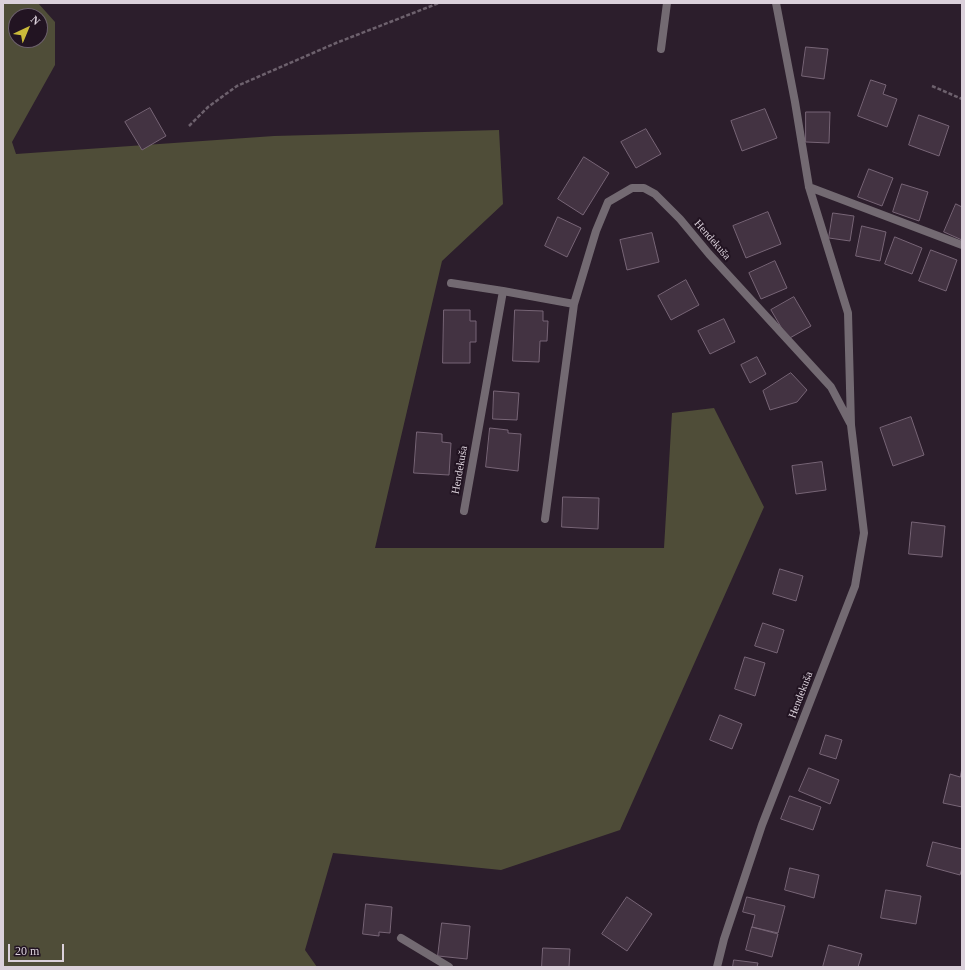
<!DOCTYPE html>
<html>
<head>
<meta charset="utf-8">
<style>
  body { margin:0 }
  #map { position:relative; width:965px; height:970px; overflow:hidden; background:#2c1e2c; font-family:Georgia,serif }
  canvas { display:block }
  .frame { position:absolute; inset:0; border:4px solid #dbd1db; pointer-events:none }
  .north { position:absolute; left:8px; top:8px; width:40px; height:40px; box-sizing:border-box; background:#221422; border:1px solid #6c606c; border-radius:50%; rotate:44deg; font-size:11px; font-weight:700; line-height:16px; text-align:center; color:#dbd1db }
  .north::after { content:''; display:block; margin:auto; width:14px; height:18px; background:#caba3a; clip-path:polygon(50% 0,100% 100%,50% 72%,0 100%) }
  .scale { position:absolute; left:8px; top:944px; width:56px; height:18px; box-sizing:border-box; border:2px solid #dbd1db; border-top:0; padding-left:5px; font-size:12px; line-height:14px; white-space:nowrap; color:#dbd1db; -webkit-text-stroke:3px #221422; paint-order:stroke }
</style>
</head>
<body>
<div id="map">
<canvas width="965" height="970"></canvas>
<div class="frame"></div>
<div class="north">N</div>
<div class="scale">20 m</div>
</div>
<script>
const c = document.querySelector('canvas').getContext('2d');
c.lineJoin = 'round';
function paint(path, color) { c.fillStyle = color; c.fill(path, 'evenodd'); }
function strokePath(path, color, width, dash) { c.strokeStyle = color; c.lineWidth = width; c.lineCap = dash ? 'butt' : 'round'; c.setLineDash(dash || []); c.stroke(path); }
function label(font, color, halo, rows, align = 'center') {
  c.font = font + ' Georgia,serif'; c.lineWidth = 4; c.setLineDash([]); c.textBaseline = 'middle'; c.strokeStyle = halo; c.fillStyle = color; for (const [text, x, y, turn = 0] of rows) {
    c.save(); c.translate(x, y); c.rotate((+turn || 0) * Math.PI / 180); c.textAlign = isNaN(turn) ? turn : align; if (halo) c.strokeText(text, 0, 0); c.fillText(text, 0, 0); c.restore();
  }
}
paint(new Path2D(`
  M 3,3 L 38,3 L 55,22 L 55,65 L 12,142 L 16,154 L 274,136 L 499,130 L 503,204 L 442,261 L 375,548 L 664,548 L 672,413 L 714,408 L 764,507 L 620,830 L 501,870 L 333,853 L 305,950 L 317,967 L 3,967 ZM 16,16 L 40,16 L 40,40 L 16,40 Z`), '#4f4d38');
const building = new Path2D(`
  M 806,47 L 828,49 L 824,79 L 802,76 Z
  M 871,80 L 886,85 L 883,94 L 897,99 L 887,127 L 858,116 Z
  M 150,108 L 166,136 L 142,150 L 125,122 Z
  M 765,109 L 777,138 L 742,151 L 731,121 Z
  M 806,112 L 830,112 L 829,143 L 806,142 Z
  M 919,115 L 949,126 L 939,156 L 909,145 Z
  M 646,129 L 661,154 L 636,168 L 621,142 Z
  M 584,157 L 609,173 L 583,215 L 558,199 Z
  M 869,169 L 893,178 L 882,206 L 858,197 Z
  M 902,184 L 928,192 L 919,221 L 893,212 Z
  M 956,204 L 962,207 L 962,240 L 944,232 Z
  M 768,212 L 781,244 L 746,258 L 733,226 Z
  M 833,213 L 854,216 L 850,241 L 829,238 Z
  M 558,217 L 581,228 L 567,257 L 545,246 Z
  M 862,226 L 886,232 L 880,261 L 856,256 Z
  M 652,233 L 659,262 L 627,270 L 620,240 Z
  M 895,237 L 922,248 L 912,274 L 885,264 Z
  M 931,250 L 957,260 L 946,291 L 919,281 Z
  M 775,261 L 787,288 L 761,299 L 749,273 Z
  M 686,280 L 699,305 L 671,320 L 658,296 Z
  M 794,297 L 811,326 L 788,339 L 771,310 Z
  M 444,310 L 470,310 L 470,321 L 476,321 L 476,342 L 470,342 L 470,363 L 443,363 Z
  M 515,310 L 543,311 L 543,321 L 548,321 L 547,341 L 540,341 L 539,362 L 513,361 Z
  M 724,319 L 735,342 L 710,354 L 698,331 Z
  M 757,357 L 766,374 L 750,383 L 741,365 Z
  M 791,373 L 807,390 L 797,402 L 770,410 L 763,391 Z
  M 494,391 L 519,393 L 517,420 L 493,419 Z
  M 911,417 L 924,455 L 893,466 L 880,428 Z
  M 490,428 L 508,430 L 508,433 L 521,434 L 518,471 L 486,467 Z
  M 417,432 L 442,434 L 442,442 L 451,443 L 449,475 L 414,473 Z
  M 822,462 L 826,490 L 796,494 L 792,466 Z
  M 563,497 L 599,498 L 598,529 L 562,527 Z
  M 912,522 L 945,526 L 942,557 L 909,554 Z
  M 780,569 L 803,576 L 796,601 L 773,594 Z
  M 763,623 L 784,630 L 777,653 L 755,646 Z
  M 745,657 L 765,663 L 755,696 L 735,689 Z
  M 720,715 L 742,724 L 732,749 L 710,740 Z
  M 826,735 L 842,740 L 836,759 L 820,754 Z
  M 809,768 L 839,780 L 830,804 L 799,791 Z
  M 962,768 L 962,807 L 943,803 L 950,774 L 960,777 Z
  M 790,796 L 821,807 L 813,830 L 781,819 Z
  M 933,842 L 962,849 L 962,868 L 960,875 L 927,866 Z
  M 790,868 L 819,875 L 814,898 L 785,890 Z
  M 886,890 L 921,896 L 916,924 L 881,918 Z
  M 627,897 L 652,914 L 627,951 L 602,934 Z
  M 747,897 L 785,906 L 778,933 L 752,927 L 755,915 L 743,912 Z
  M 366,904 L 392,907 L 390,933 L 379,932 L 379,936 L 363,934 Z
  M 442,923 L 470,926 L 467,959 L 438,956 Z
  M 752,927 L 778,934 L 772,957 L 746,950 Z
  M 829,945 L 862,954 L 858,967 L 823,967 Z
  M 543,948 L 570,949 L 569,967 L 542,967 Z
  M 734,960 L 758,963 L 757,967 L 733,967 Z`);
paint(building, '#433342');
strokePath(building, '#776576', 1);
strokePath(new Path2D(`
  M 932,86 L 962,99
  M 189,126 L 208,107 L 237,86 L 336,43 L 439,3`), '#6d616d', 2.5, [4, 2]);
strokePath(new Path2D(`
  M 661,49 L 667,3
  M 809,187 L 962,245
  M 451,283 L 503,291 L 574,304
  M 464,511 L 503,291
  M 545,519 L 574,304 L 596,231 L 608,202 L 632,188 L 644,188 L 655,194 L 680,219 L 709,254 L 831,387 L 850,423
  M 401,938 L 449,967
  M 717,967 L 724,939 L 762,825 L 855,586 L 864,533 L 851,425 L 848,313 L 809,187 L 795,102 L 776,3`), '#736a72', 8);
label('11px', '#dbd1db', '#221422', [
  ["Hendekuša",712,240,49],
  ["Hendekuša",460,470,-80],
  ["Hendekuša",801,695,-69]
]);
</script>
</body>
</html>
